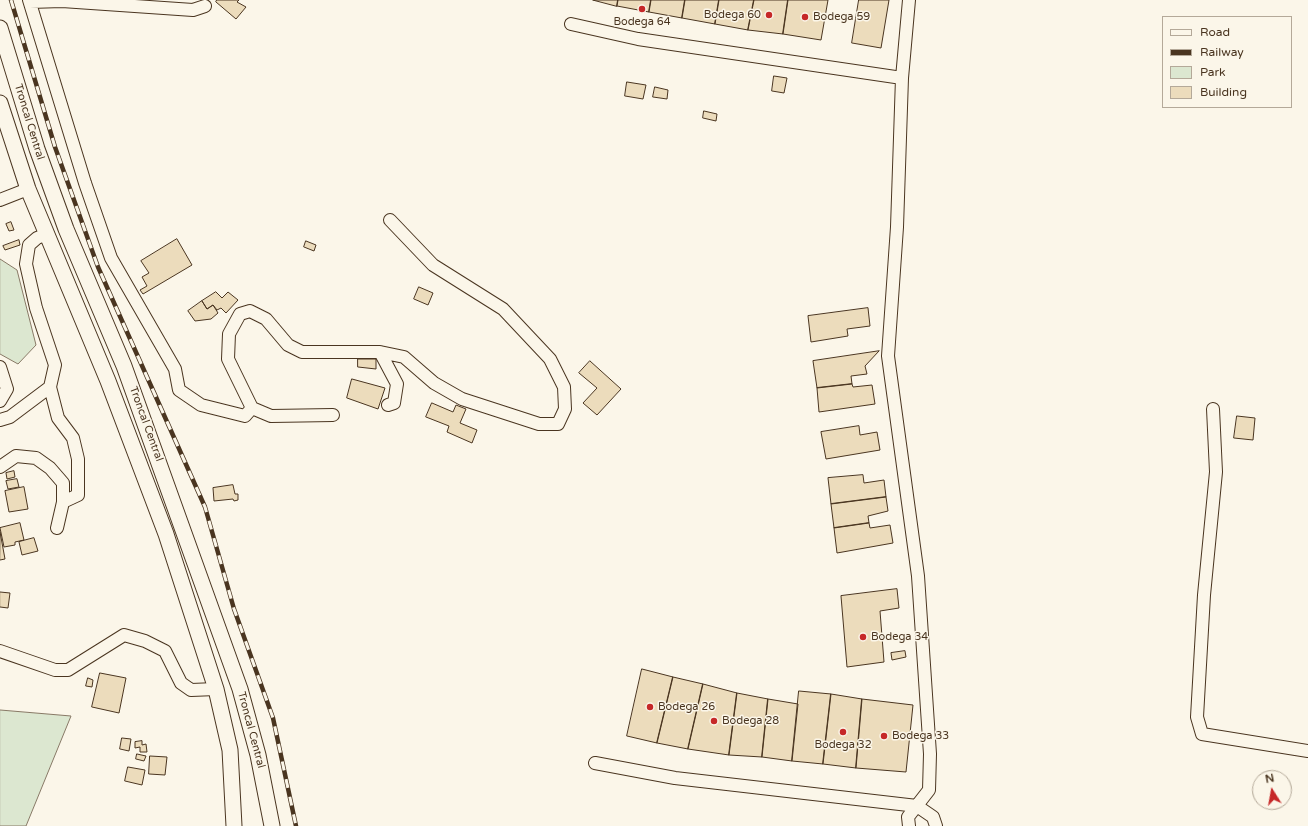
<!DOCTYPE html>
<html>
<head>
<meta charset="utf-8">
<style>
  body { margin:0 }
  #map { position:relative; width:1308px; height:826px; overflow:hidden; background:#fbf6e9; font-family:"Varela Round",sans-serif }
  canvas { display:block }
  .legend { position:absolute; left:1162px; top:16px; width:130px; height:92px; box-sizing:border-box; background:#fbf6e9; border:1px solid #b4a999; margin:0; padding:5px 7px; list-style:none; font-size:12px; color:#4a3520 }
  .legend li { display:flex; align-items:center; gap:8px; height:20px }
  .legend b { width:20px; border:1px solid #b4a999 }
  .north { position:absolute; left:1252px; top:770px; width:40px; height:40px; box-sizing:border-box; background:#fbf6e9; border:1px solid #b4a999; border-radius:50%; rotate:349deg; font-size:11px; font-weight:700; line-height:16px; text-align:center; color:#4a3520 }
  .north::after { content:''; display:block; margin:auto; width:14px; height:18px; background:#c62828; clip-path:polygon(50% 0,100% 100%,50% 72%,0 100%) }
</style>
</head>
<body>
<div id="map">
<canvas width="1308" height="826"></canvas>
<ul class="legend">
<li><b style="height:5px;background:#fbf6e9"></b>Road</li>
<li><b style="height:5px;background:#4a3520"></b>Railway</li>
<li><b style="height:11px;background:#dce7d0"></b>Park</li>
<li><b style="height:11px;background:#ecdcbc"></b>Building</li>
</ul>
<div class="north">N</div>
</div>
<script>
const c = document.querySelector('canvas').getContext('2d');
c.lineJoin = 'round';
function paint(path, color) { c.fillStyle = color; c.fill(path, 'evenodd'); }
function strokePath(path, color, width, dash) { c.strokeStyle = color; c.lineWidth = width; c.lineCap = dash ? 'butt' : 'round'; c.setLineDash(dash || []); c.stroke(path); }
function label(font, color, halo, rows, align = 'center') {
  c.font = font + ' "Varela Round",sans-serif'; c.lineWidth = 3; c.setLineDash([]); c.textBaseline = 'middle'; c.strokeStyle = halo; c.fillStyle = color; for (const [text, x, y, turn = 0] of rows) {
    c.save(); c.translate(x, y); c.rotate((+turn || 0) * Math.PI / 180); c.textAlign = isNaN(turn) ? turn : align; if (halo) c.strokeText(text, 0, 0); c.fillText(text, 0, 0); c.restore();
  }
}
const green = new Path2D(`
  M 0,259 L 17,270 L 36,345 L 18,364 L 0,354 Z
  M 0,710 L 71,716 L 26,826 L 0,826 Z`);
paint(green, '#dce7d0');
strokePath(green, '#887966', 1);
const building = new Path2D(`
  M 217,0 L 239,0 L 237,2 L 246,7 L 236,19 L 216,2 Z
  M 593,0 L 618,0 L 617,6 Z
  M 618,0 L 651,0 L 649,12 L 617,6 Z
  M 651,0 L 685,0 L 682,18 L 649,12 Z
  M 685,0 L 719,0 L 715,24 L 682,18 Z
  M 719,0 L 754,0 L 748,30 L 715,24 Z
  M 754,0 L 788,0 L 783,34 L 748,30 Z
  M 788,0 L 828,0 L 821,40 L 783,34 Z
  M 859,0 L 889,0 L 881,48 L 852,43 Z
  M 774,76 L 787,78 L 784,93 L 772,91 Z
  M 627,82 L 646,85 L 643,99 L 625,96 Z
  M 655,87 L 668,90 L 667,99 L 653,97 Z
  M 704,111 L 717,114 L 716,121 L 703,118 Z
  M 11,222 L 14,230 L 9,231 L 6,224 Z
  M 177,239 L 192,265 L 143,294 L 140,290 L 147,286 L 142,277 L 149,273 L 141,261 Z
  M 19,240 L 20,245 L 5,250 L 3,246 Z
  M 306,241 L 316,245 L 314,251 L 304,247 Z
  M 419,287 L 433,293 L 428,305 L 414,299 Z
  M 216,292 L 222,298 L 228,292 L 238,300 L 226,313 L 221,308 L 217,310 L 213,305 L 207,309 L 202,301 Z
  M 202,301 L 207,309 L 213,305 L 218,313 L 211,319 L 195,321 L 188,311 Z
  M 868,308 L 870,326 L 847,329 L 848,336 L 811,342 L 808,316 Z
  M 879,351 L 865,366 L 867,374 L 851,376 L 852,384 L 817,388 L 813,361 Z
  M 358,359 L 376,359 L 376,369 L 358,367 Z
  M 590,361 L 621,389 L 597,415 L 583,403 L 597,388 L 579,373 Z
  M 352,379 L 385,388 L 378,409 L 347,398 Z
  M 852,384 L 853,387 L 872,385 L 875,404 L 819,412 L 817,388 Z
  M 432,403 L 453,412 L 456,405 L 466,409 L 460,423 L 477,430 L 472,443 L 447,432 L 449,426 L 426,417 Z
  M 1237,416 L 1255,418 L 1253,440 L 1234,438 Z
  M 859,426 L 860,435 L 877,432 L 880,450 L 826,459 L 821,432 Z
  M 14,471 L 15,477 L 7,479 L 6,473 Z
  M 863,475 L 864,483 L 884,480 L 886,497 L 831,504 L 828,478 Z
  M 17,479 L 19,487 L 8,489 L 6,481 Z
  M 233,485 L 235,494 L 238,494 L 238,500 L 234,501 L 233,499 L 214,501 L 213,488 Z
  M 24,487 L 28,509 L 9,512 L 5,491 Z
  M 886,497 L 888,511 L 868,516 L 869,523 L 834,528 L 831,504 Z
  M 20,523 L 24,540 L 15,542 L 15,545 L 4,547 L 0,528 Z
  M 869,523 L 870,528 L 890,525 L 893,543 L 837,553 L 834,528 Z
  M 0,532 L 5,559 L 0,560 Z
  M 34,538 L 38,551 L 22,555 L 19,542 Z
  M 897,589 L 899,608 L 880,611 L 884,662 L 847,667 L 841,596 Z
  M 0,592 L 10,593 L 8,608 L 0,607 Z
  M 905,651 L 906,657 L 892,660 L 891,653 Z
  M 642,669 L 673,677 L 657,743 L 627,736 Z
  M 100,673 L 126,678 L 119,713 L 92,707 Z
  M 673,677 L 703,684 L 688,749 L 657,743 Z
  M 88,678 L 93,680 L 92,687 L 86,686 Z
  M 703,684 L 737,693 L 729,755 L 688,749 Z
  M 799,691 L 831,694 L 823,764 L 792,761 Z
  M 737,693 L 768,699 L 762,757 L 729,755 Z
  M 831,694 L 862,699 L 856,768 L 823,764 Z
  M 768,699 L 798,704 L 792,761 L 762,757 Z
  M 862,699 L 913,705 L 906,772 L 856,768 Z
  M 122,738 L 131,739 L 129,751 L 120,749 Z
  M 142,741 L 142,745 L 146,744 L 147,752 L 140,752 L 140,747 L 135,748 L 135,742 Z
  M 137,754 L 146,756 L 144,761 L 136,759 Z
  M 150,756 L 167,757 L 165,775 L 149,774 Z
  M 128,767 L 145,770 L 142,785 L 125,781 Z`);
paint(building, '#ecdcbc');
strokePath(building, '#4a3520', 1);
const minor = new Path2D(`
  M 29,0 L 85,183 L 111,258 L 175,369 L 179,390 L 201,405 L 245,416 L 252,408 L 228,359 L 229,334 L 240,314 L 250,311 L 266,319 L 288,345 L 302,352 L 380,352 L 404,357 L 434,383 L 462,399 L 539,424 L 558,424 L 565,409 L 564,387 L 550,359 L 503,309 L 433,265 L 390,220
  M 909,0 L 902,78 L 897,227 L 888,356 L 918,576 L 930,754 L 929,790 L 908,817 L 909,826
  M 30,2 L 62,1 L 193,10 L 205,6
  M 571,24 L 638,39 L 902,78
  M 0,200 L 28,189
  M 47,234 L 37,238 L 29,245 L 26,264 L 36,308 L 55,365 L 50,387 L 58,418 L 73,438 L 78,459 L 78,495 L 63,502 L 57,528
  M 380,352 L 397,384 L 394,403 L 388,405
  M 0,367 L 7,389 L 0,401
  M 252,408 L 271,416 L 333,415
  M 1213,409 L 1216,472 L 1204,595 L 1197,717 L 1202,734 L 1308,751
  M 0,420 L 10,417 L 50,387
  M 0,467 L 16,456 L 36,458 L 50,468 L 63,483 L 63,502
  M 0,651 L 55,670 L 68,670 L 124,635 L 145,641 L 165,651 L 181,683 L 191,690 L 216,689
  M 595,763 L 675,778 L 917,806 L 933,817 L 936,826`);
const major = new Path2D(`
  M 0,28 L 37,149 L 66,229 L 124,366 L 240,689 L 258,755 L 272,826
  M 0,103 L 28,189 L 108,381 L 166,534 L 216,689 L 230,750 L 234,826`);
strokePath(minor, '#4a3520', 14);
strokePath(major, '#4a3520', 17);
strokePath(minor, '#fbf6e9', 12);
strokePath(major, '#fbf6e9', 15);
const rail = new Path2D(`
  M 11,0 L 55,147 L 98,267 L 205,507 L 234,609 L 273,718 L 296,826`);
strokePath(rail, '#4a3520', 4.5);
strokePath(rail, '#fbf6e9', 3, [9]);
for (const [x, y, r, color] of [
  [642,9,4,"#c62828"],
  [769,15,4,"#c62828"],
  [805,17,4,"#c62828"],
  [863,637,4,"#c62828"],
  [650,707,4,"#c62828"],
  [714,721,4,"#c62828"],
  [843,732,4,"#c62828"],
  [884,736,4,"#c62828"]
]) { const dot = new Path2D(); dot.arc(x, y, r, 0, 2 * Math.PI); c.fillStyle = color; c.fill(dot); strokePath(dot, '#fbf6e9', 1.5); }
label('11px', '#4a3520', '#fbf6e9', [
  ["Bodega 60",761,15,"right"],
  ["Bodega 59",813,17],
  ["Bodega 64",642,22,"center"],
  ["Bodega 34",871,637],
  ["Bodega 26",658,707],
  ["Bodega 28",722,721],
  ["Bodega 33",892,736],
  ["Bodega 32",843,745,"center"]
], 'left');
label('11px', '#4a3520', '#fbf6e9', [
  ["Troncal Central",29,122,73],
  ["Troncal Central",146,424,70],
  ["Troncal Central",251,730,75]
]);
</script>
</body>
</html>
